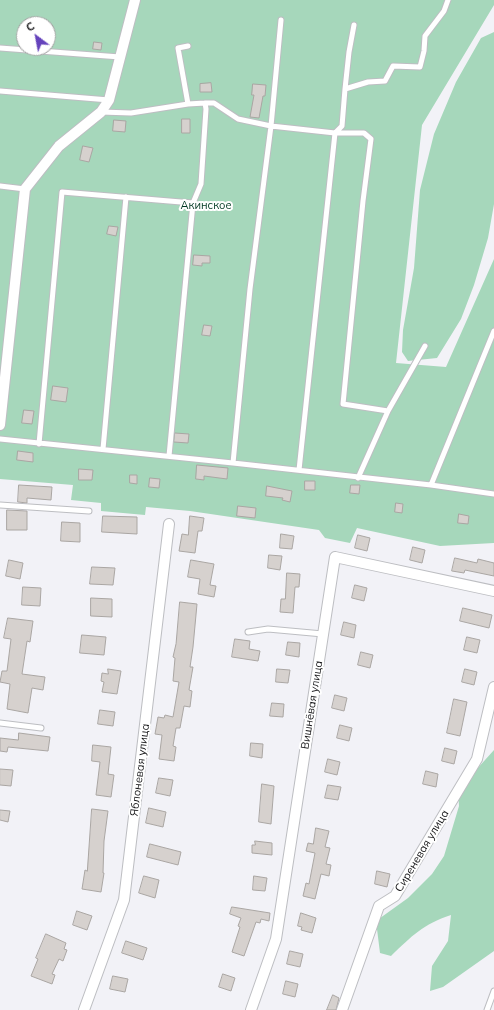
<!DOCTYPE html>
<html>
<head>
<meta charset="utf-8">
<style>
  body { margin:0 }
  #map { position:relative; width:494px; height:1010px; overflow:hidden; background:#f2f2f7; font-family:Mulish,sans-serif }
  canvas { display:block }
  .north { position:absolute; left:16px; top:16px; width:40px; height:40px; box-sizing:border-box; background:#fff; border:1px solid #a1a1a1; border-radius:50%; rotate:328deg; font-size:11px; font-weight:700; line-height:16px; text-align:center; color:#131315 }
  .north::after { content:''; display:block; margin:auto; width:14px; height:18px; background:#6543bc; clip-path:polygon(50% 0,100% 100%,50% 72%,0 100%) }
</style>
</head>
<body>
<div id="map">
<canvas width="494" height="1010"></canvas>
<div class="north">С</div>
</div>
<script>
const c = document.querySelector('canvas').getContext('2d');
c.lineJoin = 'round';
function paint(path, color) { c.fillStyle = color; c.fill(path, 'evenodd'); }
function strokePath(path, color, width, dash) { c.strokeStyle = color; c.lineWidth = width; c.lineCap = dash ? 'butt' : 'round'; c.setLineDash(dash || []); c.stroke(path); }
function label(font, color, halo, rows, align = 'center') {
  c.font = font + ' Mulish,sans-serif'; c.lineWidth = 4; c.setLineDash([]); c.textBaseline = 'middle'; c.strokeStyle = halo; c.fillStyle = color; for (const [text, x, y, turn = 0] of rows) {
    c.save(); c.translate(x, y); c.rotate((+turn || 0) * Math.PI / 180); c.textAlign = isNaN(turn) ? turn : align; if (halo) c.strokeText(text, 0, 0); c.fillText(text, 0, 0); c.restore();
  }
}
paint(new Path2D(`
  M 0,0 L 494,0 L 494,5 L 422,125 L 396,363 L 446,367 L 494,259 L 494,543 L 440,546 L 357,528 L 350,543 L 325,538 L 319,530 L 190,511 L 146,507 L 145,515 L 101,511 L 101,503 L 71,500 L 73,485 L 0,479 ZM 24,24 L 48,24 L 48,48 L 24,48 Z
  M 494,32 L 494,204 L 488,238 L 474,285 L 461,319 L 437,358 L 408,361 L 402,352 L 403,330 L 414,268 L 420,190 L 434,134 L 456,82 L 481,38 Z
  M 494,750 L 494,951 L 443,987 L 430,991 L 432,966 L 448,941 L 451,915 C 423,924 412,936 391,956 L 380,953 L 376,921 L 408,898 L 432,874 L 444,856 L 459,806 L 458,790 Z`), '#a6d7bb');
const building = new Path2D(`
  M 94,42 L 102,43 L 101,50 L 93,49 Z
  M 211,83 L 212,92 L 200,92 L 200,84 Z
  M 253,84 L 266,85 L 265,96 L 263,96 L 259,118 L 250,117 L 254,95 L 252,95 Z
  M 182,119 L 190,119 L 190,133 L 182,133 Z
  M 114,120 L 126,121 L 125,132 L 113,131 Z
  M 83,146 L 93,148 L 89,162 L 80,160 Z
  M 109,226 L 118,227 L 116,236 L 107,234 Z
  M 194,255 L 210,256 L 210,263 L 202,263 L 202,266 L 193,265 Z
  M 204,325 L 212,326 L 210,336 L 202,335 Z
  M 53,386 L 68,388 L 66,402 L 51,400 Z
  M 24,410 L 34,411 L 32,424 L 22,423 Z
  M 175,433 L 189,434 L 188,443 L 174,442 Z
  M 18,451 L 33,453 L 33,462 L 17,460 Z
  M 197,465 L 228,468 L 227,479 L 204,476 L 204,480 L 196,479 Z
  M 79,469 L 93,470 L 92,480 L 79,480 Z
  M 130,475 L 137,475 L 137,484 L 130,483 Z
  M 150,478 L 160,479 L 159,488 L 149,487 Z
  M 305,481 L 315,481 L 315,490 L 305,490 Z
  M 19,485 L 52,487 L 51,500 L 27,498 L 27,503 L 18,502 Z
  M 351,485 L 360,485 L 359,494 L 350,493 Z
  M 267,486 L 292,491 L 290,502 L 282,500 L 283,498 L 266,496 Z
  M 396,503 L 403,504 L 402,513 L 395,512 Z
  M 238,506 L 256,508 L 255,518 L 237,516 Z
  M 7,510 L 27,511 L 27,530 L 7,530 Z
  M 459,514 L 469,516 L 468,524 L 458,523 Z
  M 103,516 L 137,517 L 137,534 L 102,532 Z
  M 190,516 L 204,518 L 202,531 L 198,531 L 195,553 L 179,551 L 182,534 L 188,535 Z
  M 62,522 L 80,523 L 80,542 L 61,541 Z
  M 281,534 L 294,536 L 292,549 L 280,548 Z
  M 358,535 L 370,538 L 367,551 L 355,548 Z
  M 413,547 L 425,550 L 422,563 L 410,560 Z
  M 269,555 L 282,556 L 280,570 L 268,568 Z
  M 455,558 L 477,563 L 478,559 L 494,563 L 494,576 L 465,570 L 464,573 L 452,571 Z
  M 9,560 L 23,563 L 20,579 L 6,576 Z
  M 191,560 L 214,564 L 210,585 L 216,586 L 214,597 L 198,594 L 200,579 L 188,577 Z
  M 92,567 L 115,568 L 113,585 L 90,584 Z
  M 287,573 L 300,574 L 299,587 L 295,587 L 293,613 L 280,612 L 281,599 L 285,599 Z
  M 355,585 L 367,588 L 364,601 L 352,598 Z
  M 23,587 L 41,588 L 40,606 L 22,605 Z
  M 91,598 L 112,599 L 112,617 L 91,616 Z
  M 180,602 L 197,604 L 193,647 L 190,667 L 193,667 L 189,690 L 192,691 L 190,707 L 184,706 L 180,728 L 176,728 L 173,746 L 176,747 L 174,761 L 159,759 L 162,735 L 155,734 L 158,717 L 164,718 L 165,715 L 173,717 L 179,682 L 173,681 L 175,658 L 173,657 L 176,644 Z
  M 463,608 L 492,615 L 489,628 L 460,621 Z
  M 8,618 L 33,621 L 30,642 L 27,641 L 22,674 L 45,677 L 43,690 L 32,688 L 28,713 L 7,709 L 10,684 L 0,682 L 2,671 L 7,671 L 11,639 L 4,638 Z
  M 344,622 L 356,625 L 354,638 L 341,635 Z
  M 82,635 L 106,637 L 104,655 L 80,653 Z
  M 467,637 L 480,640 L 477,653 L 464,650 Z
  M 235,639 L 250,641 L 249,649 L 260,651 L 258,661 L 232,657 Z
  M 288,642 L 300,643 L 299,657 L 286,655 Z
  M 361,652 L 373,655 L 370,668 L 358,665 Z
  M 108,669 L 121,671 L 117,694 L 102,692 L 104,682 L 101,681 L 102,673 L 108,674 Z
  M 277,669 L 290,670 L 288,683 L 276,682 Z
  M 465,669 L 477,672 L 474,685 L 462,682 Z
  M 335,695 L 347,698 L 344,711 L 332,708 Z
  M 454,699 L 467,702 L 460,736 L 447,733 Z
  M 272,703 L 284,704 L 283,717 L 270,716 Z
  M 100,710 L 115,712 L 113,726 L 98,724 Z
  M 340,725 L 352,728 L 349,741 L 337,738 Z
  M 19,733 L 50,737 L 48,751 L 8,747 L 7,752 L 0,751 L 0,738 L 18,740 Z
  M 251,743 L 263,744 L 262,758 L 250,756 Z
  M 93,745 L 111,747 L 108,774 L 114,775 L 111,797 L 96,795 L 100,762 L 92,761 Z
  M 445,748 L 457,751 L 454,764 L 442,761 Z
  M 328,759 L 340,762 L 337,775 L 325,772 Z
  M 0,769 L 13,770 L 11,786 L 0,785 Z
  M 426,771 L 438,774 L 436,787 L 423,784 Z
  M 159,778 L 173,780 L 170,796 L 156,793 Z
  M 262,784 L 274,786 L 271,824 L 259,822 Z
  M 328,785 L 341,787 L 338,800 L 325,798 Z
  M 149,808 L 166,812 L 163,827 L 146,823 Z
  M 92,809 L 108,811 L 104,841 L 103,873 L 104,873 L 101,892 L 82,889 L 85,870 L 87,871 Z
  M 0,810 L 10,811 L 8,822 L 0,820 Z
  M 316,828 L 329,831 L 325,847 L 330,848 L 326,864 L 331,865 L 329,876 L 321,874 L 315,899 L 303,896 L 306,883 L 309,884 L 315,853 L 306,851 L 308,843 L 313,844 Z
  M 255,841 L 272,843 L 272,855 L 252,853 L 252,845 L 255,845 Z
  M 150,844 L 181,852 L 178,865 L 147,857 Z
  M 377,871 L 390,874 L 387,887 L 375,884 Z
  M 144,876 L 159,880 L 155,898 L 139,893 Z
  M 254,876 L 267,878 L 265,891 L 253,890 Z
  M 232,907 L 270,913 L 269,921 L 261,919 L 260,923 L 256,922 L 244,956 L 232,952 L 240,927 L 238,926 L 241,918 L 230,914 Z
  M 77,911 L 92,916 L 87,930 L 73,925 Z
  M 301,913 L 316,918 L 312,933 L 301,930 L 302,927 L 298,926 Z
  M 46,934 L 66,943 L 64,949 L 67,950 L 63,961 L 59,959 L 52,974 L 55,975 L 52,984 L 31,976 L 38,959 L 36,958 Z
  M 126,941 L 147,948 L 143,960 L 122,953 Z
  M 290,951 L 303,954 L 300,967 L 287,964 Z
  M 223,974 L 235,978 L 231,991 L 219,987 Z
  M 113,976 L 128,979 L 125,992 L 110,989 Z
  M 286,981 L 298,984 L 295,997 L 283,994 Z
  M 333,995 L 339,998 L 336,1010 L 327,1010 Z`);
paint(building, '#d6d1ce');
strokePath(building, '#aaa6a3', 1);
const service = new Path2D(`
  M 0,48 L 120,57
  M 345,89 L 349,52 L 354,25
  M 0,91 L 109,100
  M 188,104 L 178,48 L 188,46
  M 101,112 L 131,113 L 188,104 L 205,103 L 214,103 L 238,119 L 271,126 L 335,133 L 364,133 L 371,139 L 363,201 L 343,404 L 388,411
  M 0,186 L 25,189
  M 0,439 L 233,463 L 431,485 L 494,494
  M 39,444 L 62,192 L 193,203
  M 103,449 L 126,197
  M 169,456 L 193,203 L 201,184 L 206,109 L 205,103
  M 233,463 L 250,289 L 271,126 L 281,20
  M 299,470 L 335,133 L 342,126 L 345,89 L 368,82 L 385,81 L 393,66 L 420,67 L 424,51 L 425,36 L 444,11 L 448,0
  M 358,478 L 388,411 L 425,346
  M 431,485 L 494,331
  M 0,505 L 89,511
  M 248,632 L 268,629 L 323,634
  M 0,723 L 41,728
  M 487,1010 L 494,991`);
const minor = new Path2D(`
  M 0,425 L 25,189 L 59,146 L 101,112 L 109,100 L 135,0
  M 84,1010 L 124,900 L 169,524
  M 251,1010 L 276,939 L 335,557 L 494,591
  M 342,1010 L 379,906 L 395,896 L 477,759 L 494,687`);
strokePath(service, '#bdbec2', 7);
strokePath(minor, '#bdbec2', 12);
strokePath(service, '#fff', 5);
strokePath(minor, '#fff', 10);
label('11px', '#013922', '#fff', [
  ["Акинское",206,206]
]);
label('11px', '#131315', '#fff', [
  ["Вишнёвая улица",312,705,-81],
  ["Яблоневая улица",140,770,-83],
  ["Сиреневая улица",422,851,-59]
]);
</script>
</body>
</html>
